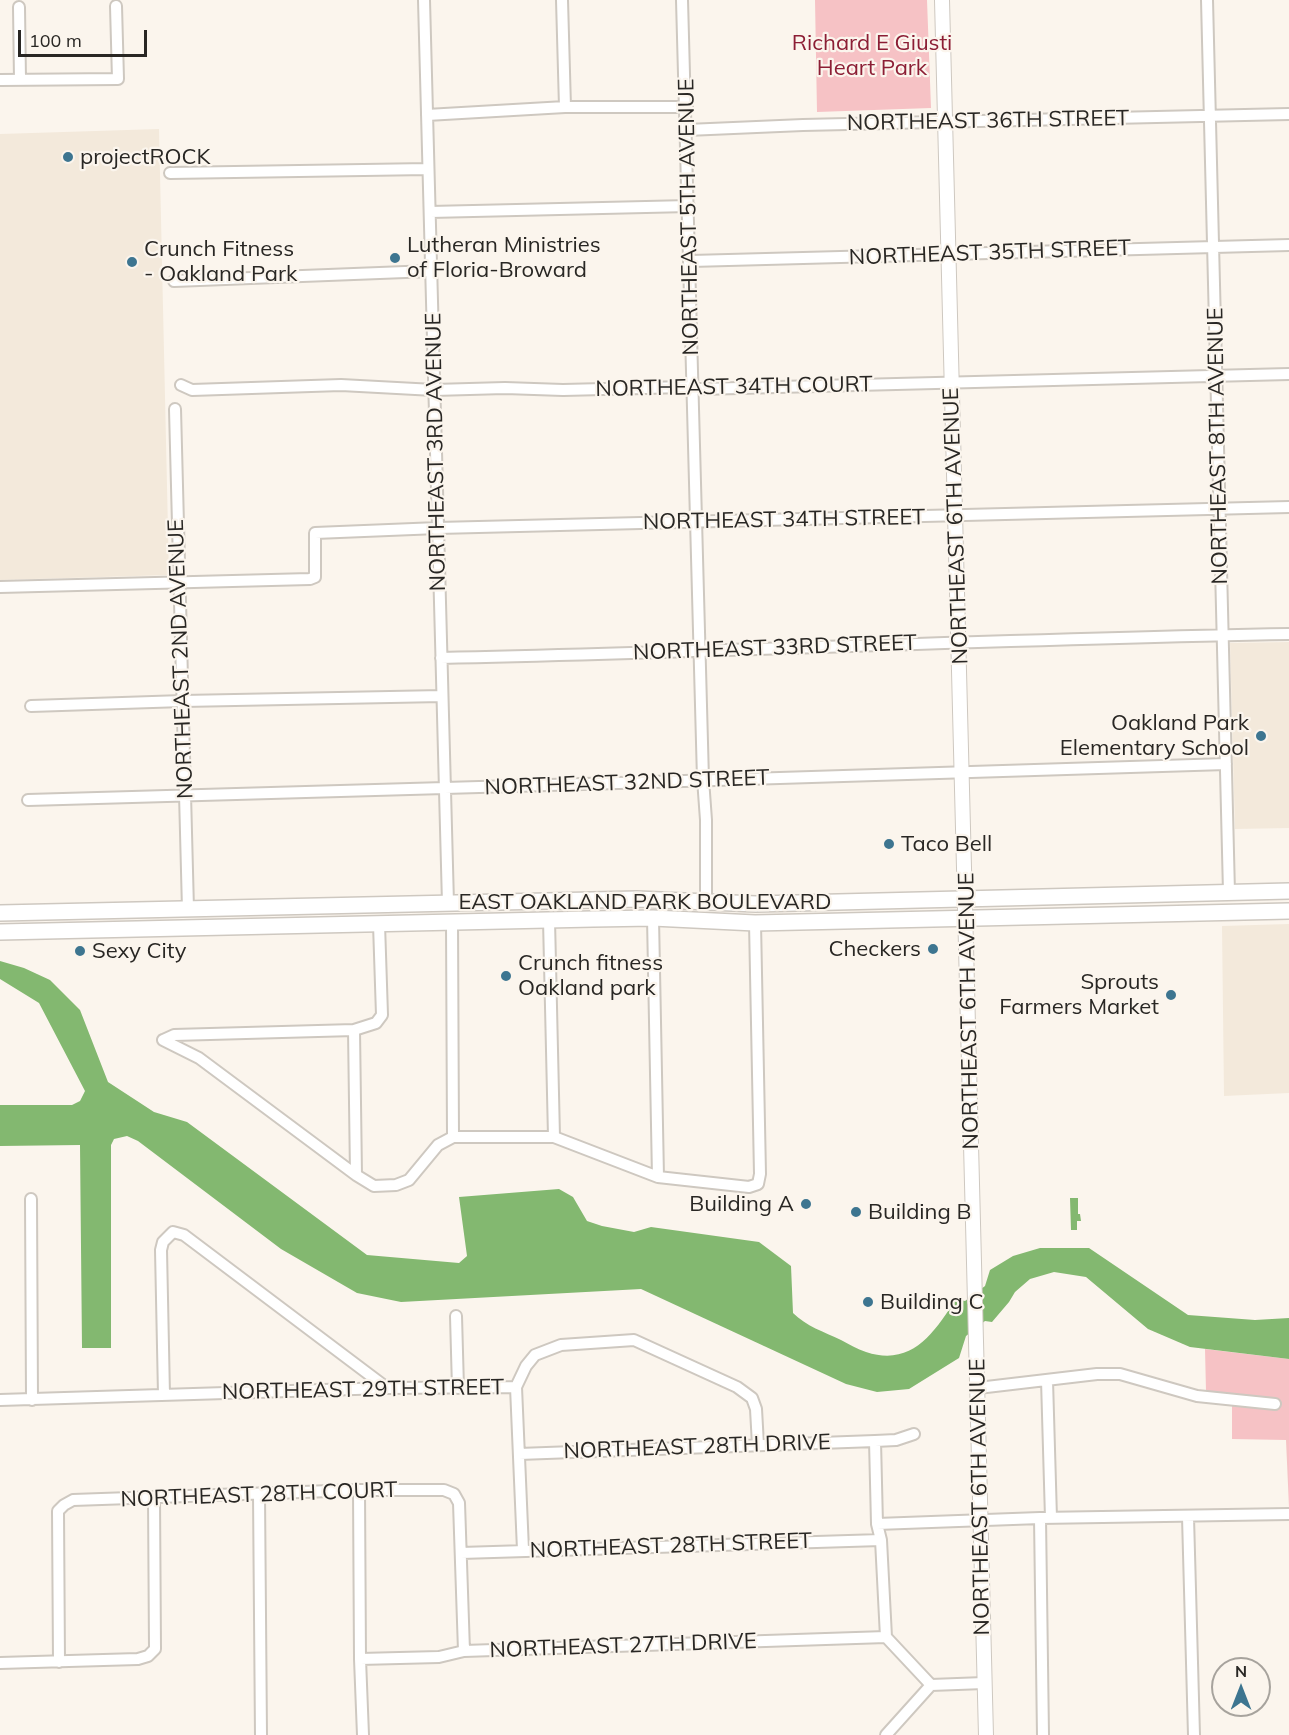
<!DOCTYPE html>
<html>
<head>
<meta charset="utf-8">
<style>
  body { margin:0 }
  #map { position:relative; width:1289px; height:1735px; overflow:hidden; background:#fbf5ed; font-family:Mulish,sans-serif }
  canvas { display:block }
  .north { position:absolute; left:1211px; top:1657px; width:60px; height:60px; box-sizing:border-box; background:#fbf5ed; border:2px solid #a7a39d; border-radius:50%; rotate:0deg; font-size:16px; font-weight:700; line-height:24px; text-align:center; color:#292724 }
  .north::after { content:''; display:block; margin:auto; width:21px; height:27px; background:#3d7590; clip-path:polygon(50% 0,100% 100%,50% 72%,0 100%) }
  .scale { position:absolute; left:18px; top:30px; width:129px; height:27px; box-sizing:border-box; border:3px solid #292724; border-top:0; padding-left:8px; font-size:18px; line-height:21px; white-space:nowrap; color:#292724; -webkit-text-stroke:4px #fbf5ed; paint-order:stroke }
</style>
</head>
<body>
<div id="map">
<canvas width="1289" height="1735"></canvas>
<div class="north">N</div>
<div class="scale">100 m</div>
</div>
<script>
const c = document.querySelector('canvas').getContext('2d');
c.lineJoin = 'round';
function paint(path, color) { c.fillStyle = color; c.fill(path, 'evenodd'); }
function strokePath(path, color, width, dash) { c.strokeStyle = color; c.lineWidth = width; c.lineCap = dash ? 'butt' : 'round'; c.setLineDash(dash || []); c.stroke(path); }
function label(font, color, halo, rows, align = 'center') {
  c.font = font + ' Mulish,sans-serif'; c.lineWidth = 4.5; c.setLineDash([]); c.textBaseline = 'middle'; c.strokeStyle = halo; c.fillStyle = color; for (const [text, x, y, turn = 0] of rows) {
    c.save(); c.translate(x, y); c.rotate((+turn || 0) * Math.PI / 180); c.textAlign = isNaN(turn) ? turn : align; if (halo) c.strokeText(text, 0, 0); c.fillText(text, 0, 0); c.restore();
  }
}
paint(new Path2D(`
  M 159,129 L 169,575 L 0,580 L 0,134 Z
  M 1289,642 L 1289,828 L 1235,829 L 1230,643 Z
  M 1289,924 L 1289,1093 L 1224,1096 L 1222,926 Z`), '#f3e9db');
paint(new Path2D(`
  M 815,0 L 927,0 L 931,108 L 817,112 Z
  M 1205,1349 L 1289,1359 L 1289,1507 L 1286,1440 L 1232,1439 L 1232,1395 L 1206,1391 Z`), '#f6c2c5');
paint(new Path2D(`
  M 0,961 L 24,968 L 50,980 L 80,1010 L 108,1082 L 154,1112 L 187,1122 L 367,1255 L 459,1263 L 467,1256 L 459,1197 L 559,1189 L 573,1197 L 587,1221 L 602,1226 L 634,1232 L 651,1227 L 759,1242 L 791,1266 L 793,1313 C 806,1326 824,1332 841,1340 C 849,1344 857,1349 866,1352 C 912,1367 934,1333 956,1299 L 965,1301 L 985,1286 L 990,1270 L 1013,1256 L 1040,1248 L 1089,1248 L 1188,1315 L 1255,1320 L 1289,1318 L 1289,1359 L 1190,1347 L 1148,1329 L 1086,1277 L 1054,1272 L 1030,1279 L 1015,1292 L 1009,1302 L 992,1322 L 985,1321 L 966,1336 L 959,1358 L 909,1389 L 877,1392 L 846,1384 L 641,1289 L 401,1302 L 357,1293 L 281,1249 L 138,1141 L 127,1136 L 114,1139 L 111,1145 L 111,1348 L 82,1348 L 80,1145 L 0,1146 L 0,1105 L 72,1105 L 80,1101 L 85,1091 L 39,1003 L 0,979 Z
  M 1070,1198 L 1078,1198 L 1078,1214 L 1080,1214 L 1081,1221 L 1077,1221 L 1077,1230 L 1071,1230 Z`), '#83b870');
const street = new Path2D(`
  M 424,0 L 448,903
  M 562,0 L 565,107
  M 682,0 L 703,779 L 706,820 L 706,901
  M 1207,0 L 1229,892
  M 19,7 L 20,80
  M 0,80 L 118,79 L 116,6
  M 427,115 L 565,107 L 687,107
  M 687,130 L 803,125 L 1289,114
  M 170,173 L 428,169
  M 430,212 L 689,206
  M 691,261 L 1289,245
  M 174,281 L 431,271
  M 181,385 L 192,390 L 341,385 L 434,390 L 505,388 L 563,390 L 685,387 L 700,389 L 1289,374
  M 175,409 L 188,909
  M 0,587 L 310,579 L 315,577 L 315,533 L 438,528 L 1289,507
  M 441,658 C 724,652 1006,639 1289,634
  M 31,706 L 183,701 L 442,696
  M 28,800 C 427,790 827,776 1226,764
  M 653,918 L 658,1177
  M 549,920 L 554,1137
  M 452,922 L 453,1137
  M 354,1030 L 356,1175
  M 163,1040 L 199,1058 L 356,1175 L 374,1186 L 396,1185 L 409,1180 L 438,1145 L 453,1137 L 554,1137 L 658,1177 L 749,1187 L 758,1184 L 760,1174 L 755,923
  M 163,1040 L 174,1035 L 354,1030 L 376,1023 L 382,1015 L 379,924
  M 31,1199 L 32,1400
  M 456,1316 L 458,1388
  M 1047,1380 L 1051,1518
  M 978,1388 L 1097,1374 L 1120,1374 L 1197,1396 L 1275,1404
  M 164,1395 L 161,1250 L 163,1242 L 173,1232 L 184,1235 L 387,1388
  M 0,1400 L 387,1388 L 516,1387
  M 875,1441 L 877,1524 L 881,1540 L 886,1637 L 931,1685
  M 519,1454 L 875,1441 L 896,1440 L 914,1434
  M 359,1490 L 360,1659 L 363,1735
  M 259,1494 L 261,1735
  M 1188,1517 L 1194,1735
  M 1040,1518 L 1043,1735
  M 877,1524 L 1040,1518 L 1289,1514
  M 523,1550 L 516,1387 L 526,1366 L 535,1355 L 561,1345 L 634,1340 L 737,1387 L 752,1398 L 756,1409 L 758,1445
  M 461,1553 L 881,1540
  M 360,1659 L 439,1657 L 464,1651 L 886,1637
  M 59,1662 L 58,1511 L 64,1505 L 73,1500 L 359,1490 L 444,1490 L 454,1494 L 459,1503 L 464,1651
  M 0,1663 L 138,1659 L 148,1656 L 155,1649 L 154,1497
  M 931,1685 L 984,1683
  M 886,1735 L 931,1685`);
const secondary = new Path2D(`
  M 942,0 L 986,1735`);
const primary = new Path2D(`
  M 0,913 L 637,899 L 756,904 L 1289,891
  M 0,932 L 593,919 L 653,918 L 755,923 L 1289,911`);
strokePath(street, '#cec8c0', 14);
strokePath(secondary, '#cec8c0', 16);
strokePath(primary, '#cec8c0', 18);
strokePath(street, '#fff', 10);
strokePath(secondary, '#fff', 14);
strokePath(primary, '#fff', 15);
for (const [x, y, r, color] of [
  [68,157,6,"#3d7590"],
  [395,258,6,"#3d7590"],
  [132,262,6,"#3d7590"],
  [1261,736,6,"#3d7590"],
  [889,844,6,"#3d7590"],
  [933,949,6,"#3d7590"],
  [80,951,6,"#3d7590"],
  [506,976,6,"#3d7590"],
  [1171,995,6,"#3d7590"],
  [806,1204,6,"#3d7590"],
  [856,1212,6,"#3d7590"],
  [868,1302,6,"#3d7590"]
]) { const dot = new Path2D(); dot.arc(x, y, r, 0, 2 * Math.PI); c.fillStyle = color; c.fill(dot); strokePath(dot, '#fbf5ed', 2); }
label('22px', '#8c1e35', '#fbf5ed', [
  ["Richard E Giusti",872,43],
  ["Heart Park",872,68]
]);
label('22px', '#292724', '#fbf5ed', [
  ["NORTHEAST 36TH STREET",988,121,-1],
  ["NORTHEAST 5TH AVENUE",689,217,-91],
  ["NORTHEAST 35TH STREET",990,253,-2],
  ["NORTHEAST 34TH COURT",734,387,-1],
  ["NORTHEAST 8TH AVENUE",1218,446,-91],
  ["NORTHEAST 3RD AVENUE",436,452,-91],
  ["NORTHEAST 34TH STREET",784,520,-1],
  ["NORTHEAST 6TH AVENUE",956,526,-92],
  ["NORTHEAST 33RD STREET",775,648,-2],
  ["NORTHEAST 2ND AVENUE",181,659,-92],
  ["NORTHEAST 32ND STREET",627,783,-2],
  ["EAST OAKLAND PARK BOULEVARD",645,902],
  ["NORTHEAST 6TH AVENUE",969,1011,-91],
  ["NORTHEAST 29TH STREET",363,1390,-1],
  ["NORTHEAST 28TH DRIVE",697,1447,-2],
  ["NORTHEAST 28TH COURT",259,1495,-2],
  ["NORTHEAST 6TH AVENUE",980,1497,-91],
  ["NORTHEAST 28TH STREET",671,1546,-2],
  ["NORTHEAST 27TH DRIVE",623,1646,-2]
]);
label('22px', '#292724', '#fbf5ed', [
  ["projectROCK",80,157],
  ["Lutheran Ministries",407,245],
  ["of Floria-Broward",407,270],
  ["Crunch Fitness",144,249],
  ["- Oakland Park",144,274],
  ["Oakland Park",1249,723,"right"],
  ["Elementary School",1249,748,"right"],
  ["Taco Bell",901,844],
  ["Checkers",921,949,"right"],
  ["Sexy City",92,951],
  ["Crunch fitness",518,963],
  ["Oakland park",518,988],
  ["Sprouts",1159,982,"right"],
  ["Farmers Market",1159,1007,"right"],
  ["Building A",794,1204,"right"],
  ["Building B",868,1212],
  ["Building C",880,1302]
], 'left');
</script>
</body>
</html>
